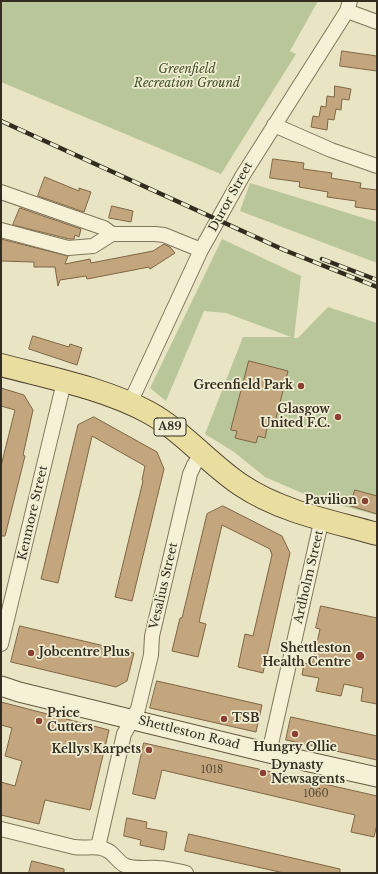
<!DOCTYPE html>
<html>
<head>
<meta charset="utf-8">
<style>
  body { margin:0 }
  #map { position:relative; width:378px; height:874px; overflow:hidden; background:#e9e4c3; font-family:"Libre Baskerville",serif }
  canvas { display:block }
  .frame { position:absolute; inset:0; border:2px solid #332c1f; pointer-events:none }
</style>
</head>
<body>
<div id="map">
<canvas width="378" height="874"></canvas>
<div class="frame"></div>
</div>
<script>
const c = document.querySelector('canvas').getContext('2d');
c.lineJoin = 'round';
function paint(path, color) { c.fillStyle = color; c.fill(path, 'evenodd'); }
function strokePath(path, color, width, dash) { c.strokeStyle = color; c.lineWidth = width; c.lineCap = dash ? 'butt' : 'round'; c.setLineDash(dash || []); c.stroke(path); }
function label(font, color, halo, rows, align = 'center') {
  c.font = font + ' "Libre Baskerville",serif'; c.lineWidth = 3.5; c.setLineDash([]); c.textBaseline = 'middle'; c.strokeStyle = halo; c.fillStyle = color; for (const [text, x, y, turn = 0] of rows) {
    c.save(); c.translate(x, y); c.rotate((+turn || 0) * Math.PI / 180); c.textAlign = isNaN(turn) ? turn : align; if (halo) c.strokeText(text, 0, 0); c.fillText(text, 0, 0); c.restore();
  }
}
paint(new Path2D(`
  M 1,1 L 318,1 L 290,51 L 296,54 L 221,174 L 1,82 Z
  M 250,183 L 377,222 L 377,263 L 240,211 Z
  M 222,239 L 301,276 L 294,338 L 298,338 L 328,307 L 377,323 L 377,515 L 316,499 L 265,477 L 234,452 L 205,434 L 243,337 L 291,337 L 226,313 L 204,311 L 166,401 L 150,388 Z`), '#b9c699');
const building = new Path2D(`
  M 342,51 L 377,56 L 377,71 L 340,66 Z
  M 335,86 L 351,89 L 349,100 L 342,99 L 341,110 L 336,109 L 334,120 L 328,119 L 327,130 L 311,127 L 313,116 L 319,117 L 321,106 L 326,107 L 327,96 L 334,97 Z
  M 273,159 L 304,163 L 303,169 L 332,173 L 331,178 L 361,183 L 360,188 L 377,190 L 377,210 L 355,207 L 356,201 L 327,197 L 328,192 L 299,187 L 300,182 L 270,178 Z
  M 45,177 L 79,191 L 79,188 L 91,192 L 84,212 L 38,196 Z
  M 112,206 L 133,211 L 131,222 L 109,218 Z
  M 20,208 L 81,229 L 79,237 L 75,235 L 74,239 L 69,239 L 13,225 Z
  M 1,239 L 68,256 L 65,264 L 90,259 L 91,263 L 153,251 L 164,244 L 170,247 L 175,253 L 150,269 L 149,267 L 87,279 L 86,276 L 60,280 L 58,286 L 55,267 L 34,267 L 34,262 L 1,261 Z
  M 33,336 L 69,347 L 70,344 L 82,348 L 77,365 L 29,349 Z
  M 249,361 L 288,371 L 274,426 L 268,424 L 265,438 L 258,436 L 256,443 L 235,438 L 237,431 L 231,430 Z
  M 1,388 L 24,395 L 33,410 L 23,455 L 25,456 L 5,536 L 1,536 L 1,466 L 15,410 L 1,406 Z
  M 94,417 L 157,452 L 164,469 L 132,601 L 115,597 L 143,481 L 142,480 L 145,466 L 92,436 L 58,583 L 41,579 L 78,425 Z
  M 355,490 L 377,496 L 377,514 L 351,506 Z
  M 223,506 L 282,536 L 290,553 L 263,673 L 238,667 L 245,634 L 253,636 L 272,555 L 270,549 L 222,525 L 199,622 L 206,624 L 198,657 L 172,651 L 180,618 L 182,618 L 207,514 Z
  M 321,606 L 377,618 L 377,704 L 361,701 L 363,688 L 344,684 L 341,696 L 316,691 L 319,678 L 302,675 L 304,663 L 312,665 L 320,629 L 316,628 Z
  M 20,626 L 134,653 L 127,681 L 116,687 L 11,662 Z
  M 157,681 L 262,705 L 256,732 L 150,708 Z
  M 1,702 L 109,730 L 90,810 L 45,800 L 39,824 L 1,815 L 1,782 L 15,786 L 22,761 L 5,756 L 12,728 L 1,725 Z
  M 291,717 L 377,736 L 377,760 L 286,740 Z
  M 144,743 L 377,796 L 377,824 L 374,837 L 351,832 L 355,815 L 162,770 L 155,799 L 133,794 Z
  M 127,818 L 147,822 L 146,828 L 167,832 L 164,850 L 140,845 L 141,840 L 124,836 Z
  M 189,834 L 340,869 L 340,873 L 284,873 L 185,851 Z
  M 32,861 L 64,869 L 64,873 L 29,873 Z`);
paint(building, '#c3a67d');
strokePath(building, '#7e6544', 1);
const street = new Path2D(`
  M 347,11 L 377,22
  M 274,125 L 331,150 L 377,166
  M 1,192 L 104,228 L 112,234
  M 1,230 L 68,248 L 93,246 L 112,234 L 155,234 L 164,235 L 201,250
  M 130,403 L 201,250 L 243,175 L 347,11 L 350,1
  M 1,644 L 64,382
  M 269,753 L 322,518
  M 1,829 L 74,847 C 87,849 98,844 110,852 C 115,856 119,862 124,865 C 135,870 147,867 158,868 C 167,868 177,871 186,873
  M 98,847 L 124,734 L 138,709 L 151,655 L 152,636 L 190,474 L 194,465 L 202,454`);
const secondary = new Path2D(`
  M 1,686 L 19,692 L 269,753 L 377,777`);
const primary = new Path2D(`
  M 1,365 C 50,378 103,388 148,412 C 183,431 208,463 241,485 C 281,512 331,521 377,534`);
strokePath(street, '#81765c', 16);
strokePath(secondary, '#63573f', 21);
strokePath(primary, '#4f4430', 24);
strokePath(street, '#f5f0d6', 14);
strokePath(secondary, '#f5f0d6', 19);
strokePath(primary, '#e9de9f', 22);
const rail = new Path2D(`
  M 1,121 L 284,250 L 377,287
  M 322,259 L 377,280`);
strokePath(rail, '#332c1f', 4.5);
strokePath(rail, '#f1edd2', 3, [9]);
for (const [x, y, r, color] of [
  [301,386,4,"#8a4032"],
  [338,417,4,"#8a4032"],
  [365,501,4,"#8a4032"],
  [31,653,4,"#8a4032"],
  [360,656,5,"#8a4032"],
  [224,719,4,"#8a4032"],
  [39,721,4,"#8a4032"],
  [295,734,4,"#8a4032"],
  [149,750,4,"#8a4032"],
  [263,773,4,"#8a4032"]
]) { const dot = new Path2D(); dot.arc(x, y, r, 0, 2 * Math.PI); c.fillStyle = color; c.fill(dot); strokePath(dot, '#f1edd2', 1.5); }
label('10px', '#574a36', null, [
  ["1018",212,770],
  ["1060",316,794]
]);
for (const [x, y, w] of [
  [170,427,32]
]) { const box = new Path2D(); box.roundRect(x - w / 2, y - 9, w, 18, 3); c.fillStyle = '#f1edd2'; c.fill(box); strokePath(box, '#332c1f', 1); }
label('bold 11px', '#332c1f', null, [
  ["A89",170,427]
]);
label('italic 12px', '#3d4d27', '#f1edd2', [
  ["Greenfield",187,70],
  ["Recreation Ground",187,84]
]);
label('12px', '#332c1f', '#f1edd2', [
  ["Duror Street",231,197,-61],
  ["Kenmore Street",33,513,-77],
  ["Ardholm Street",309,577,-77],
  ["Vesalius Street",164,586,-77],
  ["Shettleston Road",189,733,14]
]);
label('bold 12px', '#332c1f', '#f1edd2', [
  ["Greenfield Park",293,386],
  ["Glasgow",330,410],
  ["United F.C.",330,424],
  ["Pavilion",357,501],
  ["Shettleston",351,649],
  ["Health Centre",351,663],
  ["Jobcentre Plus",39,653,"left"],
  ["Price",47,714,"left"],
  ["Cutters",47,728,"left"],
  ["TSB",232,719,"left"],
  ["Hungry Ollie",295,748,"center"],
  ["Kellys Karpets",141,750],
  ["Dynasty",271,766,"left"],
  ["Newsagents",271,780,"left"]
], 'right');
</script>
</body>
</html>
